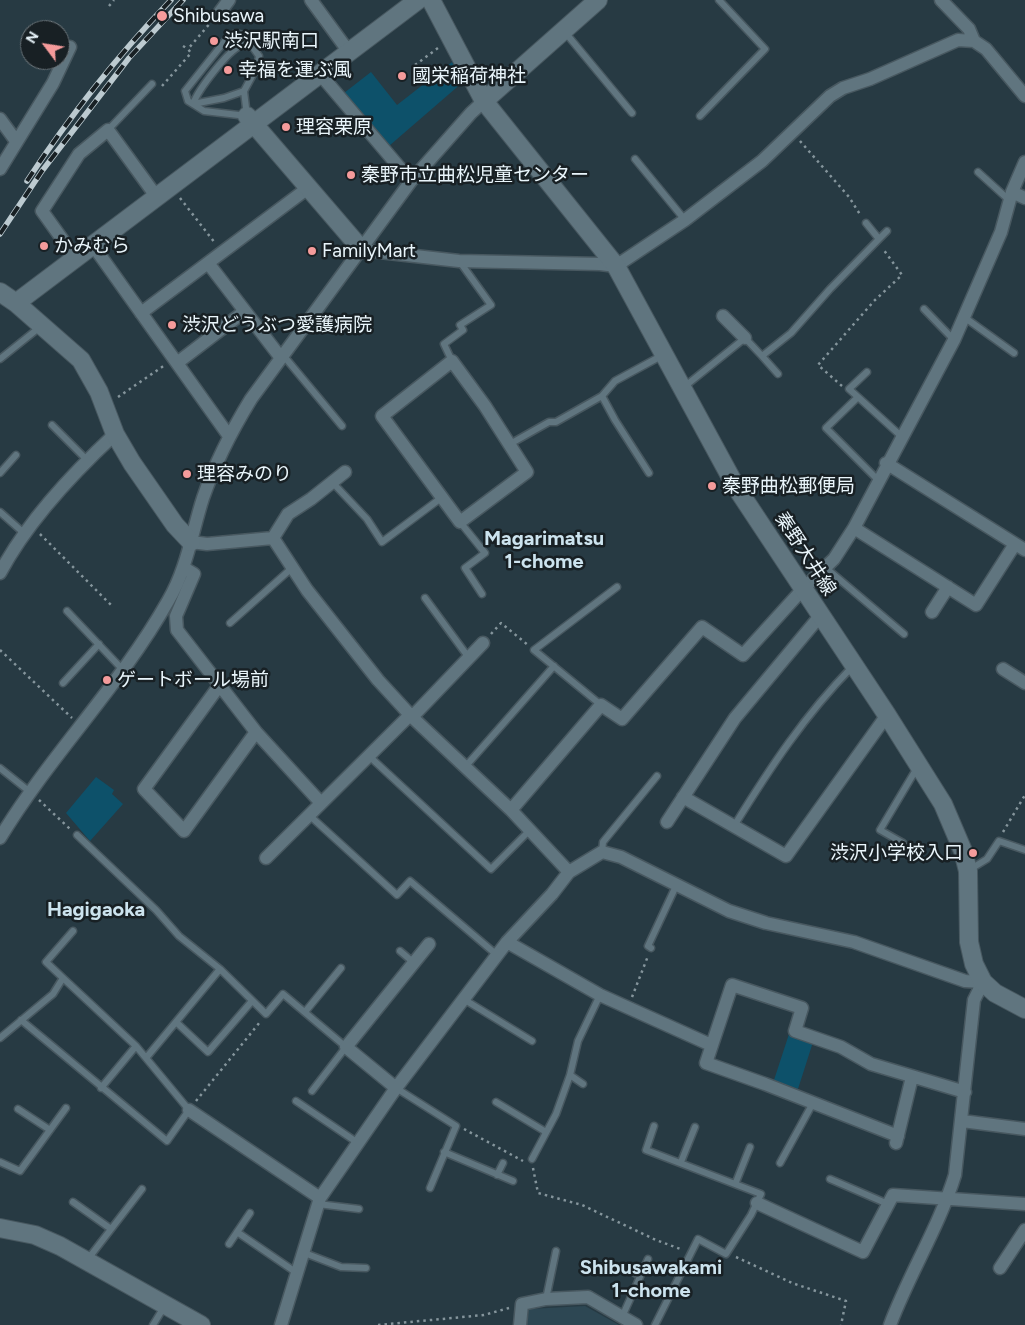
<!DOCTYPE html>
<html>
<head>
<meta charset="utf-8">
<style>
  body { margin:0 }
  #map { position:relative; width:1025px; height:1325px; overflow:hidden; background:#273a43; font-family:Figtree,sans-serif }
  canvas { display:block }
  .north { position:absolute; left:20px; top:20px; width:50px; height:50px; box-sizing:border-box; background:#182024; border:1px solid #6c757a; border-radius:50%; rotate:301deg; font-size:14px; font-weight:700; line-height:20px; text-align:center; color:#e9f5fb }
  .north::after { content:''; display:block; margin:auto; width:18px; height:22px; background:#f59b9b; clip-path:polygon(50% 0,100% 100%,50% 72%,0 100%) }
</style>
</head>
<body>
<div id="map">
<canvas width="1025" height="1325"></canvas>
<div class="north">N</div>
</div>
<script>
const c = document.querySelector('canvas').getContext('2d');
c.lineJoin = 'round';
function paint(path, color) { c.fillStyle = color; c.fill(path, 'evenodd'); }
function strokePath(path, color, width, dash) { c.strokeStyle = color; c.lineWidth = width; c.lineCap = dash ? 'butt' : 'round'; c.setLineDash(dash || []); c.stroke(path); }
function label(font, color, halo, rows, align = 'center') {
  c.font = font + ' Figtree,"Noto Sans JP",sans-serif'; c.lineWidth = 5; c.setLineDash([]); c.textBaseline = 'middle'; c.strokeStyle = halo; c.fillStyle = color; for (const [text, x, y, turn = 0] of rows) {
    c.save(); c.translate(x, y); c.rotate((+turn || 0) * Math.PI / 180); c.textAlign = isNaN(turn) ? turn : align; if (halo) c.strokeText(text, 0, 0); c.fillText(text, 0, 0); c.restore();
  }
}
paint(new Path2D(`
  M 585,1306 L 619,1325 L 527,1325 L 529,1309 Z`), '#2d4753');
paint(new Path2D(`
  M 452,62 L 463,82 L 389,146 L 344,93 L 371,72 L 397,105 Z
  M 96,777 L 114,790 L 112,794 L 123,804 L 90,841 L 66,813 Z
  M 789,1034 L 813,1042 L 798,1089 L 774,1080 Z`), '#0d516a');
const lane = new Path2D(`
  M 564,31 L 632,113
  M 236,33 L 244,35 L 259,56 L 257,67 L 244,91 L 247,116 L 204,111 L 188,101 L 185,91 L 228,37 Z
  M 193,104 C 198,90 228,50 242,45 L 252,47
  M 193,104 L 224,98 L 244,91
  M 700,116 L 765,49 L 719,0
  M 108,130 L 152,84
  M 635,159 L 685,220
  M 978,172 L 1009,200
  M 879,239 L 887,231
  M 924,309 L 954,340
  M 964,317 L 1014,353
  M 283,355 L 342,426
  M 762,356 L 778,374
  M 0,359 L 40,327
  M 452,361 L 444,344 L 463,330 L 460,325 L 491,305 L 460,262
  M 684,387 L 745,338 L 762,356 L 791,333 L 830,289 L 879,239 L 866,223
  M 602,396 L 615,420 L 649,473
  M 858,397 L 849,389 L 867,372
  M 52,425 L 87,460
  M 510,444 L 549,422 L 556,422 L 602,396 L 615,381 L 663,355
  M 0,473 L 16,455
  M 878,480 L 826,428 L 858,397 L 901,436
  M 333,483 L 367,519 L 382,542 L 441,498
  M 0,512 L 25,534
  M 460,522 L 485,553 L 465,568 L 482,594
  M 826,568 L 904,634
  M 425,598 L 469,658
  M 67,611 L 123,670
  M 230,623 L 293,567
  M 63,683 L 99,644
  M 601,705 L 534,650 L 617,587
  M 369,756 L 491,869 L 530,830
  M 465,767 L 554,666
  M 0,768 L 30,792
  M 309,815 L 397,895 L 410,881 L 497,955
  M 734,826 C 770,768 804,716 852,667
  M 77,835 L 156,910 L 179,936 L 220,969 L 266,1014 L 283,994 L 346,1047 L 312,1091
  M 903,843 L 880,830 L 917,768
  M 602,852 L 603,842 L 657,776
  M 969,870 L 987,859 L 999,841 L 1025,850
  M 651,948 L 648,946 L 676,886
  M 400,951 L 413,962
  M 63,978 L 46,962 L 73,931
  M 465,1000 L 532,1041
  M 305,1012 L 341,968
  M 176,1022 L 208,1052 L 252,1001
  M 0,1038 L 53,994 L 63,978 L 136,1046 L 189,1110 L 167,1141 L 21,1020
  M 146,1058 L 220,969
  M 570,1075 L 583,1084
  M 101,1088 L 136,1046
  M 396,1088 L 456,1126 L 430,1188
  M 296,1101 L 358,1143
  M 496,1102 L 546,1132
  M 18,1109 L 50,1130
  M 654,1126 L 646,1150 L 761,1194 L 751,1215 L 726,1254 L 698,1239 L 655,1325
  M 444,1152 L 513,1181
  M 532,1159 L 556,1114 L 570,1075 L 578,1041 L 600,995
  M 0,1162 L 20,1171 L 66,1108
  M 681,1162 L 695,1127
  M 780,1163 L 813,1103
  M 497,1175 L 503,1163
  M 830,1179 L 888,1204
  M 736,1182 L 750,1147
  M 73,1202 L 111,1229
  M 318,1204 L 359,1209
  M 237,1232 L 297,1273
  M 229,1244 L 250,1213
  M 302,1252 L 341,1267 L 366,1268
  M 88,1259 L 142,1189
  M 626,1268 L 640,1276
  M 546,1299 L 556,1251
  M 622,1317 L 648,1259
  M 153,1325 L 164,1307`);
const street = new Path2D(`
  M 311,0 L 349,52
  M 941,0 L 969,29 L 974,41 L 986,49 L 1025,96
  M 220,12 L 229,0
  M 320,74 L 411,181
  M 0,119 L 16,141
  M 0,169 L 53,83 L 70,47
  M 1012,192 L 1025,198
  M 92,244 L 229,436
  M 362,250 L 459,261 L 600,264 L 616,266 L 685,220 L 762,161 L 830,96 L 843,88 L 870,79 L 958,40 L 974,41
  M 75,257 L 42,211 L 79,154 L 108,130 L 156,196
  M 208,263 L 281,358
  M 141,313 L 308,188
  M 723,316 L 745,338
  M 452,361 L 485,406 L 527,472 L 460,522 L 382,416 Z
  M 177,363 L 245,311
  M 886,463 L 1025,550
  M 854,528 L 976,605 L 1015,544
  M 273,538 L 307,590 L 378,680 L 412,717 L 511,810 L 569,872
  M 273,538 L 288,514 L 311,499 L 345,472
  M 191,542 L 207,544 L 273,538
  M 184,568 L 194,574 L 176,616 L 177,630 L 256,732 L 321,803
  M 0,573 C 27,522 73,473 115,434
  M 932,612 L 948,587
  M 1003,669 L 1025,683
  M 219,686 L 144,789 L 184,831 L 256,732
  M 412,717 L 483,643
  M 683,797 L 786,856 L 887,715
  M 511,810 L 601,705 L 622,719 L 702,627 L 743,655 L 802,590 L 834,559 L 854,528 L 954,340 L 1001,232 L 1012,192 L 1025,162
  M 667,822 L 735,718 L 820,616
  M 0,838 C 50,755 120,686 168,601 C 187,569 192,532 203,498 C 215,463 232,430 251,399 L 411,181 L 471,113 L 484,101
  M 266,858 L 410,715
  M 507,942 L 600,995 L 711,1045
  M 396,1088 L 346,1047 L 429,944
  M 189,1110 L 320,1198
  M 962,1121 L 1025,1129
  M 898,1136 L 765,1084 L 706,1063 L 732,985 L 802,1008 L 795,1031 L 841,1047 L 871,1064 L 965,1092
  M 896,1143 L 912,1077
  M 757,1203 L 863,1252 L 893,1195 L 1025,1204
  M 1000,1268 L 1025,1230
  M 281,1325 L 320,1198 L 396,1088 L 507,942 L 552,894 L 569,872 L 602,852 L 621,857 L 729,911 L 766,923 L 854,942 L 965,981 L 983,982 L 974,1000 L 955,1175 C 939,1227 909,1274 890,1325
  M 520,1325 L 522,1304 L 546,1299 L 588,1297 L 636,1325`);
const secondary = new Path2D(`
  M 431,0 L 484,101 L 616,266 L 736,487 L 887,715 L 943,804 L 963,851 L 968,871 L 969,942 L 974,964 L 983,982 L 995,993 L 1025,1009
  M 484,101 L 598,0
  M 247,116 L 362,250
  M 0,292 L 16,303 L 81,360 L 99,392 L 115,434 L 132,463 L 175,525 L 191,542
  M 16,303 L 418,0
  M 0,1228 L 35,1235 L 60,1246 L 201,1325`);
strokePath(lane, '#485860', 9);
strokePath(street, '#485860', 15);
strokePath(secondary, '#485860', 20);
strokePath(new Path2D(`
  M 109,6 L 114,0
  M 183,46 L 188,49
  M 415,65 L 438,48
  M 162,86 L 191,53 L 188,49 L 212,21
  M 800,141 L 849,197 L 861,216
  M 180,198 L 215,243
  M 842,386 L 818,365 L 874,301 L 902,275 L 883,249
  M 118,397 L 165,365
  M 40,534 L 111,605
  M 491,634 L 501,623 L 528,645
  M 0,650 L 72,718
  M 39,800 L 70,829
  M 1003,832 L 1025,795
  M 632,997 L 648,956
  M 196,1101 L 260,1022
  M 464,1129 L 523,1161
  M 533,1168 L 538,1193 L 582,1205 L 656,1240 L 683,1250
  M 736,1257 L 792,1283 L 846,1301 L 841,1325
  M 378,1325 L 484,1315 L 509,1308`), '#85959c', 2.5, [2.5, 4]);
strokePath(lane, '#60757f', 6);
strokePath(street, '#60757f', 12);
strokePath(secondary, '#60757f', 18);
const rail = new Path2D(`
  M 27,181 C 69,117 117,56 171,0
  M 0,234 L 42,171 L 129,58 L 183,0`);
strokePath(rail, '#bccad0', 5.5);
strokePath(rail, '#182024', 4, [11]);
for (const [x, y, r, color] of [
  [162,16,6,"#f59b9b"],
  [214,41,5,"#f59b9b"],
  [228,70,5,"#f59b9b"],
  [402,76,5,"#f59b9b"],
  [286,127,5,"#f59b9b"],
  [351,175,5,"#f59b9b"],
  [44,246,5,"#f59b9b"],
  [312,251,5,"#f59b9b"],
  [172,325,5,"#f59b9b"],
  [187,474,5,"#f59b9b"],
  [712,486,5,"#f59b9b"],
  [107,680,5,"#f59b9b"],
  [973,853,5,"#f59b9b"]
]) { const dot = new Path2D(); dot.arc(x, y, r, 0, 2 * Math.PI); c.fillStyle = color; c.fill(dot); strokePath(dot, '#182024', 2); }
label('19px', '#e9f5fb', '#182024', [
  ["Shibusawa",173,16],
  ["渋沢駅南口",224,41],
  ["幸福を運ぶ風",238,70],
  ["國栄稲荷神社",412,76],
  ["理容栗原",296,127],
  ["秦野市立曲松児童センター",361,175],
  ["かみむら",54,246],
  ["FamilyMart",322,251],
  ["渋沢どうぶつ愛護病院",182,325],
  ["理容みのり",197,474],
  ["秦野曲松郵便局",722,486],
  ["ゲートボール場前",117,680],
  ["渋沢小学校入口",963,853,"right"]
], 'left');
label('19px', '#e9f5fb', '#182024', [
  ["秦野大井線",805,554,57]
]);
label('bold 20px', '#cce3ee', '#182024', [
  ["Magarimatsu",544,539],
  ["1-chome",544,562],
  ["Hagigaoka",96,910],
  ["Shibusawakami",651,1268],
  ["1-chome",651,1291]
]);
</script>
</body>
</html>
